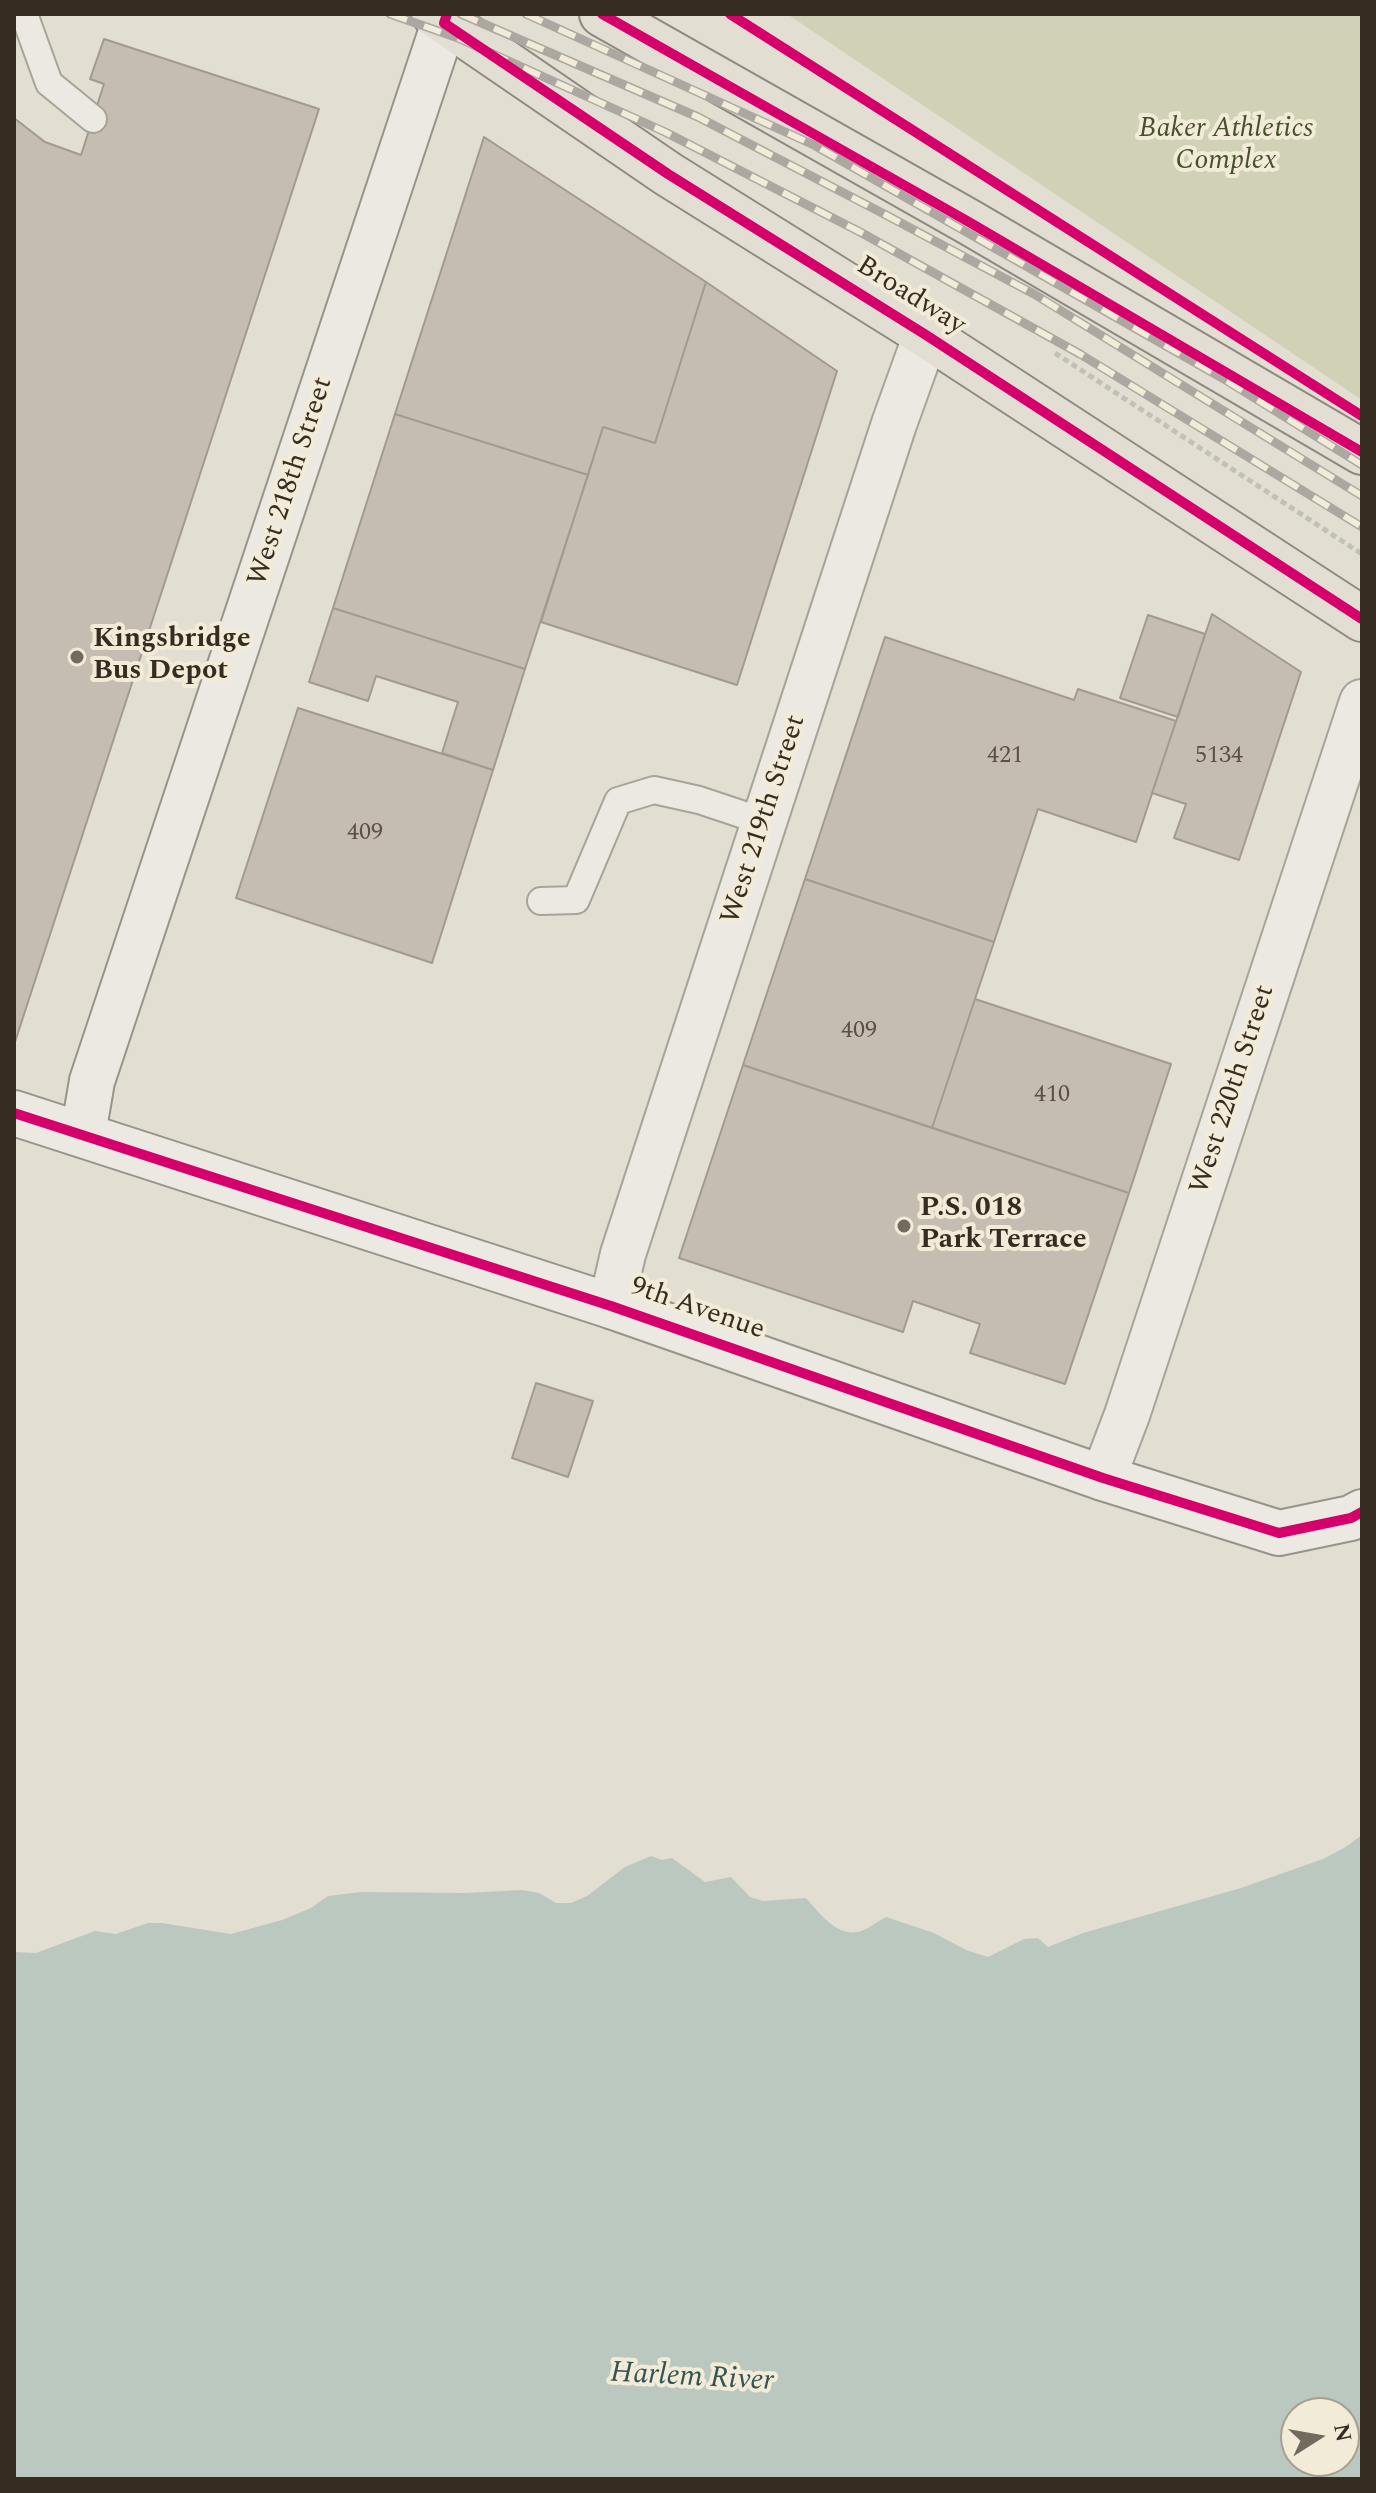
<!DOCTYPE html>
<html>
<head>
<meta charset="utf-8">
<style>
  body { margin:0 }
  #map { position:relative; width:1376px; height:2493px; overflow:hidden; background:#e2ded1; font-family:Spectral,serif }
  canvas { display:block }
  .frame { position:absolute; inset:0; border:16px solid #362c22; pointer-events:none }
  .north { position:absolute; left:1280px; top:2397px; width:80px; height:80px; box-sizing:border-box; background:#f2ebd8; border:2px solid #a79f8f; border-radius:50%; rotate:79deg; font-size:22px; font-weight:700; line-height:32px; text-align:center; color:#362c22 }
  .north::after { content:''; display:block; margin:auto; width:28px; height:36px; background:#726a5f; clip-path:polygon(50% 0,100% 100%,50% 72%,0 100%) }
</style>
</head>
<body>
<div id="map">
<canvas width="1376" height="2493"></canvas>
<div class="frame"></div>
<div class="north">N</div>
</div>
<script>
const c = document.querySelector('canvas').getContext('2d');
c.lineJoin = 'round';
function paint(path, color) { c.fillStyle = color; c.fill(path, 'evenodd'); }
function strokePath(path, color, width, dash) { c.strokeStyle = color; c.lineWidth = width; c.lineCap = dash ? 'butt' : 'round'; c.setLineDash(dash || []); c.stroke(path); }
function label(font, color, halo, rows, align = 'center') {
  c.font = font + ' Spectral,serif'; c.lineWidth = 8; c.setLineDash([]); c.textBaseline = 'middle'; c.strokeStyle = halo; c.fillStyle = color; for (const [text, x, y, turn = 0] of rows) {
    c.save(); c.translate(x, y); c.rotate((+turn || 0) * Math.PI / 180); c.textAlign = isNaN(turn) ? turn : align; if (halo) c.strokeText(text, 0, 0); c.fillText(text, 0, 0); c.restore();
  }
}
paint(new Path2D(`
  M 787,14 L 1362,14 L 1362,400 Z`), '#d0d1b5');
paint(new Path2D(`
  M 1362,1835 L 1362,2479 L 14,2479 L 14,1952 L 36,1953 L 95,1931 L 116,1934 L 148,1923 L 162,1923 L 231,1934 L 282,1920 L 311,1908 L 328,1896 L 361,1892 L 466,1893 L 522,1890 L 539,1893 L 556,1903 L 571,1903 L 587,1896 L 625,1867 L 651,1856 L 662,1860 L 672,1858 L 705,1882 L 731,1877 L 750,1897 L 763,1901 L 806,1898 C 819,1912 835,1936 858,1932 C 867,1930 878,1921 886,1917 L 934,1933 L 966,1950 L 988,1957 L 1024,1939 L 1038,1938 L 1048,1947 L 1083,1933 L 1241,1888 L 1323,1859 L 1344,1848 ZM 1296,2413 L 1344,2413 L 1344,2461 L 1296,2461 Z`), '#bac8c0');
const building = new Path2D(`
  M 104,39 L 319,109 L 15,1042 L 14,118 L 45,142 L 81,155 L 104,84 L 90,79 Z
  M 484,137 L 706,282 L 655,443 L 603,427 L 588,475 L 395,414 Z
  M 706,282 L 837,371 L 737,685 L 541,622 L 603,427 L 655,443 Z
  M 395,414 L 588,475 L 525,669 L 333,608 Z
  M 333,608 L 525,669 L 493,770 L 442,753 L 458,702 L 376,676 L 368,701 L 309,682 Z
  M 1212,614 L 1301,672 L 1239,860 L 1174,838 L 1186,804 L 1152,793 Z
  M 1148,615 L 1205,634 L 1178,717 L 1120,698 Z
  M 885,637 L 1074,700 L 1078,689 L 1176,721 L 1136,842 L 1038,809 L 994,942 L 805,879 Z
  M 298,708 L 493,770 L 432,963 L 236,898 Z
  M 805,879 L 994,942 L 932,1128 L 743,1065 Z
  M 975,999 L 1171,1064 L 1129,1193 L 932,1128 Z
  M 743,1065 L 1129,1193 L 1065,1384 L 970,1353 L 980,1324 L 913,1301 L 903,1332 L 679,1258 Z
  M 536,1383 L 593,1401 L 568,1477 L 512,1458 Z`);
paint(building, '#c6bdb2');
strokePath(building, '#a29a90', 2);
const lane = new Path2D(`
  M 24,14 L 49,83 L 93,119
  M 541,901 L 576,900 L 618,801 L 654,790 L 699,800 L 765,822`);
const street = new Path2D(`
  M 611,1306 L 623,1254 L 894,424 L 926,335
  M 1103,1478 L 1127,1415 L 1362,702`);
const secondary = new Path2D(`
  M 14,1113 L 611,1306 L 1103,1478 L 1279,1533 L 1351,1518 L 1362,1512
  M 83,1134 L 92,1081 L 447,14`);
const primary = new Path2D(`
  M 434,14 L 668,174 L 926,335 L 1362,619
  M 602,14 L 969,222 L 1362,452`);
strokePath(lane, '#a8a399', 30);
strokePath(street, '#a8a399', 48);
strokePath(secondary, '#989389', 48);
strokePath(primary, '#8e8980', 48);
strokePath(new Path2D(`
  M 1055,353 L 1362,554`), '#c3c0b8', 5, [6, 4]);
strokePath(lane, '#ebe9e1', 26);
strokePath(street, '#ebe9e1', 44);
strokePath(secondary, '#ebe9e1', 44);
strokePath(primary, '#e2ded4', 44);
const rail = new Path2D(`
  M 390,14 L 458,38 L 665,132 L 860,232 L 1080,354 L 1362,527
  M 461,14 L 698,117 L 886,215 L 1034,294 L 1362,496
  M 526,14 L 814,145 L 1224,379 L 1362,465`);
strokePath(rail, '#aca8a1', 9);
strokePath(rail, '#f2ebd8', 6, [18]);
strokePath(new Path2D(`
  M 447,14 L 444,23 L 668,174 L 926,335 L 1362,619
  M 602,14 L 969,222 L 1362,452
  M 730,14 L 1362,416
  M 14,1113 L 611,1306 L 1103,1478 L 1279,1533 L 1351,1518 L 1362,1512`), '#d6006c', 10);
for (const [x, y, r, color] of [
  [77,657,8,"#726a5f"],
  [904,1226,8,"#726a5f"]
]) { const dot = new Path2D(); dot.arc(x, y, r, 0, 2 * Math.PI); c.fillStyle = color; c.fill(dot); strokePath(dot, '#f2ebd8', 3); }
label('24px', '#5a5046', null, [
  ["421",1005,757],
  ["5134",1219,757],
  ["409",365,834],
  ["409",859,1032],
  ["410",1052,1096]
]);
label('italic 28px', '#46502b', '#f2ebd8', [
  ["Baker Athletics",1226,131],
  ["Complex",1226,163]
]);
label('28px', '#362c22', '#f2ebd8', [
  ["Broadway",910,297,32],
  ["West 218th Street",292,482,-72],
  ["West 219th Street",765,820,-72],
  ["West 220th Street",1234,1090,-72],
  ["9th Avenue",697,1310,19]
]);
label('bold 28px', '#362c22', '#f2ebd8', [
  ["Kingsbridge",93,641],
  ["Bus Depot",93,673],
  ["P.S. 018",920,1210],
  ["Park Terrace",920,1242]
], 'left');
label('italic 30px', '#335453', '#f2ebd8', [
  ["Harlem River",692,2379,3]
]);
</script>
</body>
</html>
